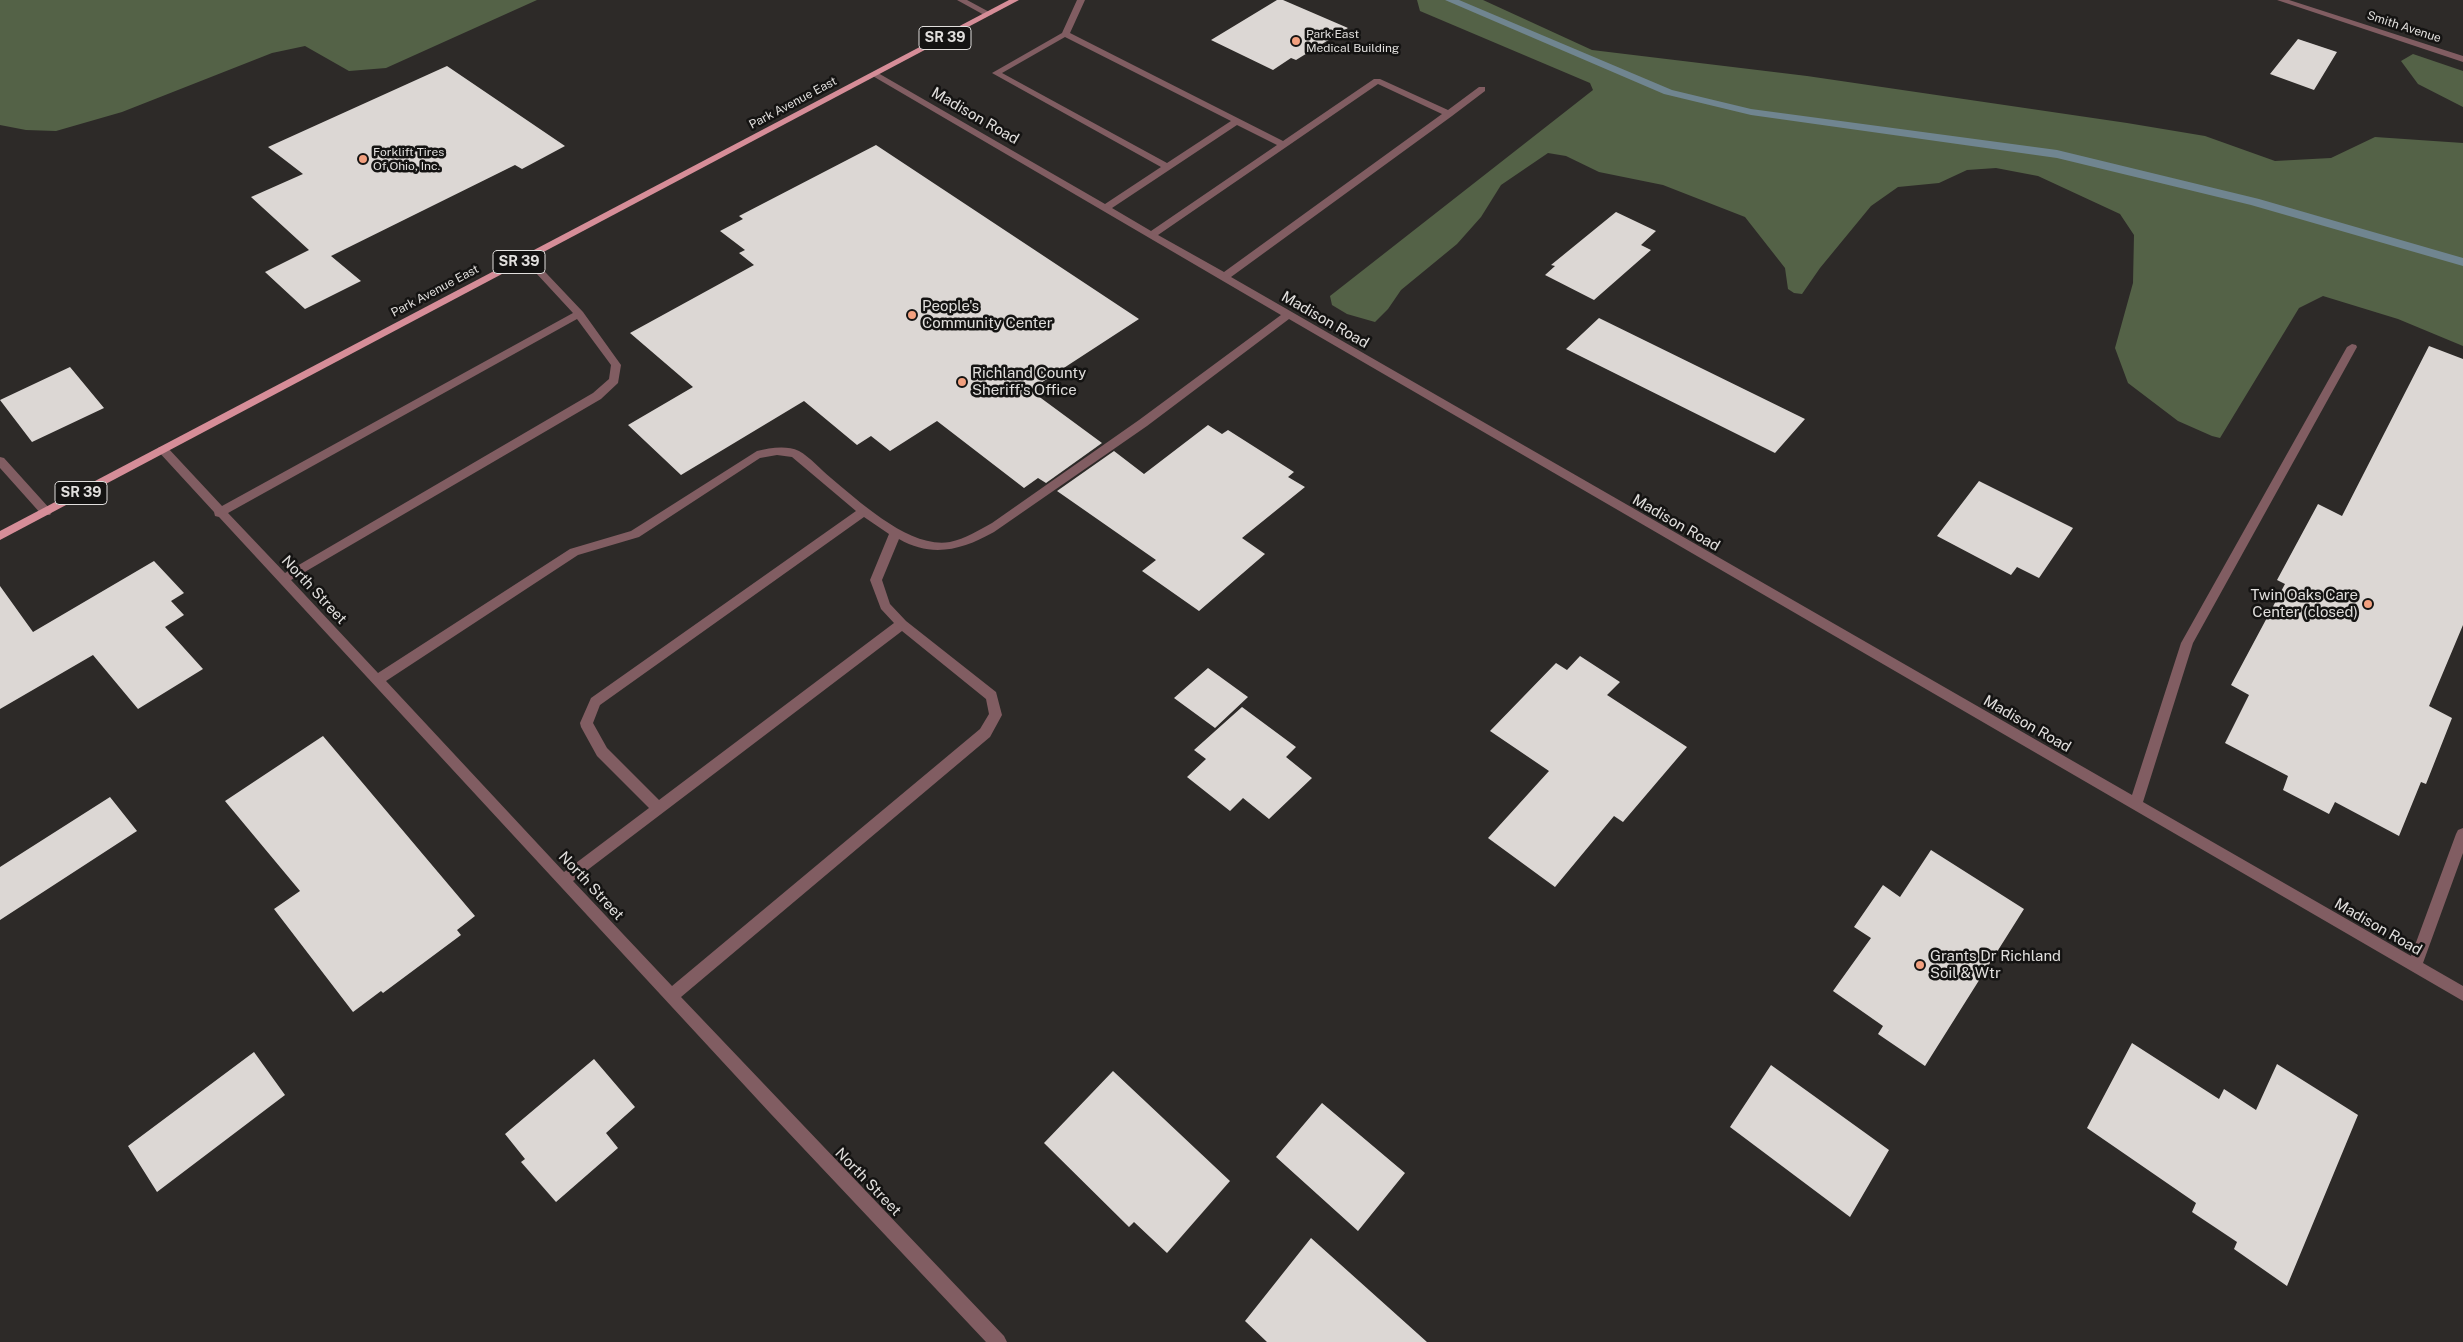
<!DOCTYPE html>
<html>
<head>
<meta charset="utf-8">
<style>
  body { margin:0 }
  canvas { display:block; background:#2d2a28 }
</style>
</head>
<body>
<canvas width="2463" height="1342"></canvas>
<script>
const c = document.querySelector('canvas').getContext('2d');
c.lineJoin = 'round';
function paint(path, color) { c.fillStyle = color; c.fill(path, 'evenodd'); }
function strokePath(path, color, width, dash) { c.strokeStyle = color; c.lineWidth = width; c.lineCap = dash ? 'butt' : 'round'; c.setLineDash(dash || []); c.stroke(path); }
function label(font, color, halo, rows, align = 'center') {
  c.font = font + ' "Public Sans",sans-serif'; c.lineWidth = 5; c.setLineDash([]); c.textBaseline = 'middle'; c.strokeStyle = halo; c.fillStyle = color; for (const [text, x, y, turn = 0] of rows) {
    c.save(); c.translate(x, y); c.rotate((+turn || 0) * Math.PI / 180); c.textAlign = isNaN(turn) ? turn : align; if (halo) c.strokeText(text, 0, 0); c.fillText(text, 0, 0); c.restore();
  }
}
paint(new Path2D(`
  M 0,0 L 537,0 L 386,68 L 349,71 L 305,46 L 272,53 L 122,112 L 56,131 L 26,130 L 0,125 Z
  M 1417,0 L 1483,0 L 1592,50 L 1807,76 L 2127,123 L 2205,136 L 2275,161 L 2331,158 L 2375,137 L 2463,143 L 2463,346 L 2398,319 L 2323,296 L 2299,308 L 2220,438 L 2212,436 L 2178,421 L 2128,383 L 2115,348 L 2133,283 L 2134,235 L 2120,214 L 2038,176 L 1996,168 L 1967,170 L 1939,183 L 1898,187 L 1871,206 L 1820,268 L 1802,294 L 1794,293 L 1788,289 L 1785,268 L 1745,217 L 1663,185 L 1599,172 L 1566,156 L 1548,153 L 1501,185 L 1481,217 L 1457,244 L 1401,290 L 1388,309 L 1375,322 L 1347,314 L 1332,305 L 1330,296 L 1593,90 L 1590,83 L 1420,11 Z
  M 2413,54 L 2463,71 L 2463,107 L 2418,84 L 2401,61 Z`), '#546247');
paint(new Path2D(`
  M 1445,0 L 1459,0 L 1672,90 L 1751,109 L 2057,150 L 2259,199 L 2463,258 L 2463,266 L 2251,205 L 2057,158 L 1751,115 L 1664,94 Z`), '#708590');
paint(new Path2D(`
  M 1277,0 L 1283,0 L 1348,28 L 1296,60 L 1291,58 L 1273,70 L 1211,40 Z
  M 2298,39 L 2337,52 L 2314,90 L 2270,74 Z
  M 447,66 L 565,146 L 522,169 L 515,165 L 331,256 L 361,281 L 305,309 L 265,272 L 309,250 L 251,197 L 303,174 L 268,147 Z
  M 876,145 L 1139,319 L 1030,390 L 1102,443 L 1046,483 L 1038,478 L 1024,488 L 937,421 L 890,451 L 871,436 L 857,445 L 804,401 L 681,475 L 628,425 L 693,387 L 630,333 L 754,265 L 739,253 L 745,250 L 720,231 L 743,219 L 739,216 Z
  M 1616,212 L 1656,231 L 1641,245 L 1651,250 L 1594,300 L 1545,275 L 1555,266 L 1551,265 Z
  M 1599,318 L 1805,419 L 1775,453 L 1566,349 Z
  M 2429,346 L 2463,359 L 2463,625 L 2429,706 L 2452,718 L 2426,784 L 2421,782 L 2399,836 L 2335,802 L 2329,814 L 2283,790 L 2288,776 L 2225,743 L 2249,695 L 2231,685 L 2285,584 L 2277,580 L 2318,504 L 2342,516 Z
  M 70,367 L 104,408 L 32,442 L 0,400 Z
  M 1208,425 L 1222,434 L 1228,430 L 1294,472 L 1288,477 L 1305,487 L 1242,538 L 1265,554 L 1199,611 L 1142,571 L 1156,560 L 1057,491 L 1114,451 L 1144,474 Z
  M 1979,481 L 2073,528 L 2039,578 L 2017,567 L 2011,575 L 1937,536 Z
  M 154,561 L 184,593 L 171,601 L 184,615 L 165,627 L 203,669 L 138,709 L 93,655 L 0,709 L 0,586 L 33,632 Z
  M 1580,656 L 1620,682 L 1607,695 L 1687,747 L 1623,822 L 1614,816 L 1555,887 L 1488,838 L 1549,771 L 1490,731 L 1556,663 L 1567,670 Z
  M 1208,668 L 1248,697 L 1215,728 L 1174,698 Z
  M 1242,707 L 1296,747 L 1286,757 L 1312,778 L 1269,819 L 1243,798 L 1230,811 L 1187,777 L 1206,759 L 1194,750 Z
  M 323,736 L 475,916 L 457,930 L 461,935 L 383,993 L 381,991 L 353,1012 L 274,909 L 300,891 L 225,801 Z
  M 110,797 L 137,831 L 0,920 L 0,867 Z
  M 1931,850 L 2024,909 L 1925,1066 L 1878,1034 L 1883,1026 L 1833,991 L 1871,938 L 1854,927 L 1883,885 L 1900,897 Z
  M 2132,1043 L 2219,1099 L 2224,1089 L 2256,1110 L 2277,1064 L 2358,1115 L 2287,1286 L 2234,1249 L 2237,1242 L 2192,1212 L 2196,1203 L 2087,1128 Z
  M 254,1052 L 285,1095 L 157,1192 L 128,1146 Z
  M 594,1059 L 635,1107 L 606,1133 L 618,1148 L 556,1202 L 521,1162 L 525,1159 L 505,1134 Z
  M 1771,1065 L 1889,1150 L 1850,1217 L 1730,1127 Z
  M 1113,1071 L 1230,1181 L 1167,1253 L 1134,1222 L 1129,1227 L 1044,1143 Z
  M 1322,1103 L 1405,1173 L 1358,1231 L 1276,1157 Z
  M 1311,1238 L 1427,1342 L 1267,1342 L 1245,1321 Z`), '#dcd7d4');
paint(new Path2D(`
  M 957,0 L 967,0 L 993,14 L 986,16 Z
  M 1077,0 L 1085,0 L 1070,33 L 1283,141 L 1374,79 L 1380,79 L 1448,110 L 1479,87 L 1485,87 L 1485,91 L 1452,116 L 1231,277 L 2132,795 L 2181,643 L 2347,347 L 2352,344 L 2356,345 L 2357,347 L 2193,643 L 2143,802 L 2411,956 L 2456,834 L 2458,830 L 2463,828 L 2463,853 L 2423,963 L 2463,986 L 2463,1001 L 1289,319 L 1147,426 L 994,532 C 962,550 932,558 899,539 L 882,580 L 890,604 L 906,621 L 996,692 L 1002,715 L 990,737 L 681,997 L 1004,1336 L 1007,1342 L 986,1342 L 770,1113 L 219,517 L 215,516 L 214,512 L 157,450 L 159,447 L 167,447 L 222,506 L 573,313 L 524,260 L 522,258 L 527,255 L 530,256 L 583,312 L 621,365 L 618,383 L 601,399 L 291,580 L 378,673 L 570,549 L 631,531 L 757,451 C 770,448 786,445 799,451 C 810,457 821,470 831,478 C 860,502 910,549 950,542 C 965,539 979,530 992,523 L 1139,420 L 1281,315 L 871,75 L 878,73 L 1105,204 L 1161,167 L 992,73 L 1062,33 ZM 1065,37 L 1231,121 L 1167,163 L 1002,73 ZM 1378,84 L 1442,114 L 1224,272 L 1158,235 ZM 1237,125 L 1277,145 L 1151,231 L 1112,208 ZM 577,319 L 611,365 L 609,379 L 593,393 L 285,573 L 228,513 ZM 777,455 L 792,457 L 856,511 L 591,698 L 580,723 L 581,727 L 597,756 L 649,808 L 564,872 L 386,681 L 578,555 L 639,537 L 760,458 ZM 864,517 L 889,534 L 870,580 L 881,609 L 894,623 L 659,800 L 607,748 L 593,723 L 600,705 ZM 902,631 L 986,699 L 989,714 L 980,729 L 672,986 L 573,881 Z
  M 2277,0 L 2289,0 L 2463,56 L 2463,62 Z
  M 0,457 L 4,458 L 50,509 L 52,512 L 50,515 L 42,515 L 0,468 Z`), '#815d62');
paint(new Path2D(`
  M 1009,0 L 1019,0 L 0,540 L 0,531 Z`), '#d68d98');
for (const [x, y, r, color] of [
  [1296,41,5,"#f2a07f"],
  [363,159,5,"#f2a07f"],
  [912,315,5,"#f2a07f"],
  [962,382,5,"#f2a07f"],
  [2368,604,5,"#f2a07f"],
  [1920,965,5,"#f2a07f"]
]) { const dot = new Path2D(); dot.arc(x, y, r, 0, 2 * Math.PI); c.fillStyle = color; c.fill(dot); strokePath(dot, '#141312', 2); }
label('12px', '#e1dfdd', '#141312', [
  ["Smith Avenue",2404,27,18],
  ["Park Avenue East",793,103,-28],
  ["Park Avenue East",435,291,-28]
]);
label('12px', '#e1dfdd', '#141312', [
  ["Park East",1306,34],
  ["Medical Building",1306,48],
  ["Forklift Tires",373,152],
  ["Of Ohio, Inc.",373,166]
], 'left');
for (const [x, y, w] of [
  [945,38,52],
  [519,262,52],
  [81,493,52]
]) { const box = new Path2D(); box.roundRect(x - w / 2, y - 11.5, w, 23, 4); c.fillStyle = '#141312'; c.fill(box); strokePath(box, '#e1dfdd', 1); }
label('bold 14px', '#e1dfdd', null, [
  ["SR 39",945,38],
  ["SR 39",519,262],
  ["SR 39",81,493]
]);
label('15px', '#e1dfdd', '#141312', [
  ["Madison Road",975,116,30],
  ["Madison Road",1325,320,30],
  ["Madison Road",1676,523,30],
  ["North Street",314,590,47],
  ["Madison Road",2027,724,30],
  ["North Street",591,886,47],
  ["Madison Road",2378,927,30],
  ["North Street",868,1182,46]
]);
label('15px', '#e1dfdd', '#141312', [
  ["People's",922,306],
  ["Community Center",922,323],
  ["Richland County",972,373],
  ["Sheriff's Office",972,390],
  ["Twin Oaks Care",2358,595,"right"],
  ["Center (closed)",2358,612,"right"],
  ["Grants Dr Richland",1930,956],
  ["Soil & Wtr",1930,973]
], 'left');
</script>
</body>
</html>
